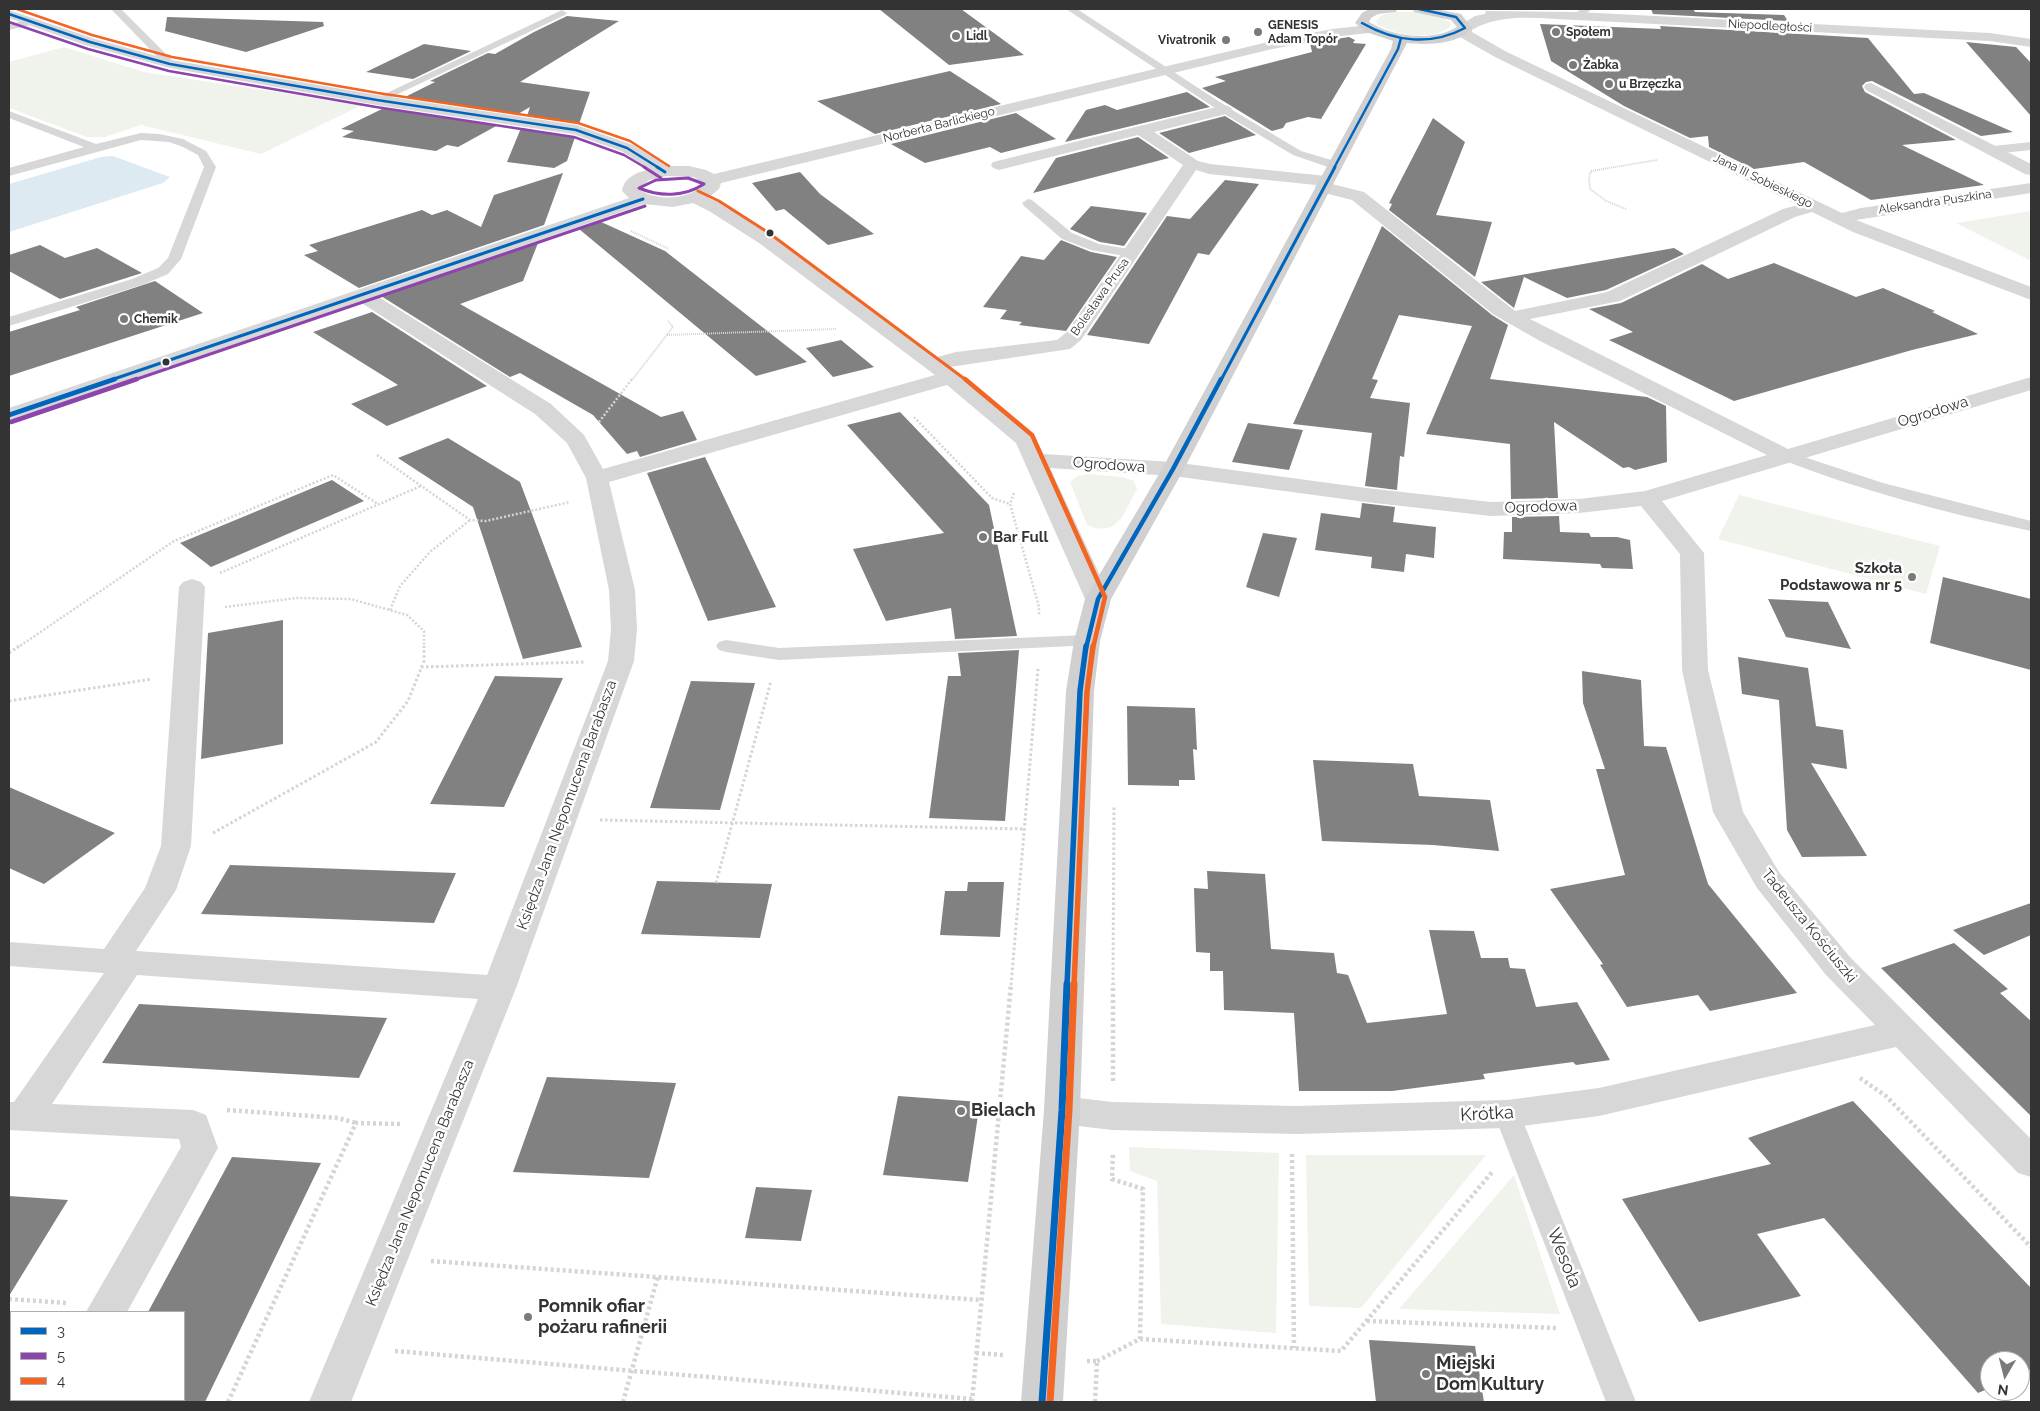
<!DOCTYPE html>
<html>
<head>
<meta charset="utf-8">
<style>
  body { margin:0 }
  #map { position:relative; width:2040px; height:1411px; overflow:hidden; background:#fff; font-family:Raleway,sans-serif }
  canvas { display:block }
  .frame { position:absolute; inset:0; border:10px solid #333; pointer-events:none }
  .legend { position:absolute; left:10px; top:1311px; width:175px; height:90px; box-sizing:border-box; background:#fff; border:1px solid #adadad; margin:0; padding:6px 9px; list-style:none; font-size:15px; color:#333 }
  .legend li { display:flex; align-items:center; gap:10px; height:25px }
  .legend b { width:25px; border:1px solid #adadad }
  .north { position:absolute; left:1980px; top:1351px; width:50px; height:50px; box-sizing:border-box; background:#fff; border:1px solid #adadad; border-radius:50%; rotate:188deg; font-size:14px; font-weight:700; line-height:20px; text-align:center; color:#333 }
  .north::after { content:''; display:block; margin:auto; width:18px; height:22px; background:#7a7a7a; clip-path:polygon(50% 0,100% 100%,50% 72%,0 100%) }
</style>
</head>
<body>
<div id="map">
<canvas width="2040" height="1411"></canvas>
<div class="frame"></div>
<ul class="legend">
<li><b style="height:6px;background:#0065bd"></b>3</li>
<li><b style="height:6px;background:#8e44ad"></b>5</li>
<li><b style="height:6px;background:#f26522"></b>4</li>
</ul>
<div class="north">N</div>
</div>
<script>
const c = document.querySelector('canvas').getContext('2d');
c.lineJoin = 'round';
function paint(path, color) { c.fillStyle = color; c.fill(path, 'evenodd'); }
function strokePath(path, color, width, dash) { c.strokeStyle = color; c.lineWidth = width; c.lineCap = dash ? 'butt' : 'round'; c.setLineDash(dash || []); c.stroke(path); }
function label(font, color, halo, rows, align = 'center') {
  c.font = font + ' Raleway,sans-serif'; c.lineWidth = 5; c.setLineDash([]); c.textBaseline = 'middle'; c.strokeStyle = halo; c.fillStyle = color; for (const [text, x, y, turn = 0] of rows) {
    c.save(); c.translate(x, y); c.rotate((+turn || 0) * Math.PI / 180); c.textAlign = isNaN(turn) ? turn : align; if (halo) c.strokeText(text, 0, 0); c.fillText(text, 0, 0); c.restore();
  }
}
paint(new Path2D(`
  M 1416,12 L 1439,16 L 1451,23 L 1450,27 C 1433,41 1395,36 1377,24 L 1376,21 C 1384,10 1404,12 1416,12 Z
  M 64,47 L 144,72 L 362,105 L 261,154 L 141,125 L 105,137 L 87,137 L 9,108 L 9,62 Z
  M 2031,211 L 2031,261 L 1956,223 Z
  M 1089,474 L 1122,477 L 1134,481 L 1137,489 C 1124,512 1119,538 1087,525 L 1070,482 L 1078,476 Z
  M 1739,495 L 1940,546 L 1926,594 L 1718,539 Z
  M 1129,1147 L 1279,1153 L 1276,1333 L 1161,1324 L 1157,1181 L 1130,1171 Z
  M 1306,1155 L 1486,1155 L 1361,1308 L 1309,1306 Z
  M 1514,1175 L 1560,1314 L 1399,1309 Z`), '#f0f3ec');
paint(new Path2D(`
  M 113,156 L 170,177 L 163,183 L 9,232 L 9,184 L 101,157 Z`), '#deeaf2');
paint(new Path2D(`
  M 879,9 L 961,9 L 1024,55 L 949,65 Z
  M 1651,9 L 1693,9 L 1695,12 L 1784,15 L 1788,21 L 1653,14 Z
  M 567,16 L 619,21 L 520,82 L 590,92 L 579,124 L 527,116 L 530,107 L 518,114 L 405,97 L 435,82 L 430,81 L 488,53 L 495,54 L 534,32 Z
  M 167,17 L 323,22 L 324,26 L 246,52 L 165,31 Z
  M 1540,24 L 1661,29 L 1660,26 L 1868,38 L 1914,94 L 1924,93 L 2013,132 L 1981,136 L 1872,81 L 1866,82 L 1862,86 L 1865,92 L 1956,140 L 1902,145 L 1984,185 L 1871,200 L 1804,162 L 1754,169 L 1709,147 L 1708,136 L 1690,138 L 1624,106 L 1551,61 Z
  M 1349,37 L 1355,40 L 1353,43 L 1366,44 L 1321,119 L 1308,117 L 1286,123 L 1283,128 L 1272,131 L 1202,88 L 1226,81 L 1215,77 L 1312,52 L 1310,43 Z
  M 1966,42 L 2016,47 L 2031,63 L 2031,116 Z
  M 424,44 L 471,51 L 413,79 L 366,72 Z
  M 950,71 L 1001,104 L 875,134 L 817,101 Z
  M 1187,92 L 1210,107 L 1065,142 L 1086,110 L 1105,105 L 1117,110 Z
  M 384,108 L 498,125 L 458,147 L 447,145 L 436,151 L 342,137 L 354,131 L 341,129 Z
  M 1016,113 L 1056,139 L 1001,153 L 990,147 L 925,163 L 891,144 Z
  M 1225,116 L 1256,135 L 1189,153 L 1159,133 Z
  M 1433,118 L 1465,142 L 1436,215 L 1492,222 L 1475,277 L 1389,210 L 1392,204 L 1389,203 Z
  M 521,128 L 575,137 L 567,161 L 554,168 L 507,162 Z
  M 1138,137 L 1169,158 L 1033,193 L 1056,158 Z
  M 800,172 L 820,194 L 874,234 L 828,245 L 784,209 L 776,211 L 752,183 Z
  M 563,173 L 544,225 L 359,288 L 304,255 L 318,251 L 309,245 L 422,210 L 432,215 L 447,210 L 481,227 L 494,195 Z
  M 1225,180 L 1259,184 L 1209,255 L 1198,253 L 1149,344 L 1087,335 L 1167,216 L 1190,219 Z
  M 1091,206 L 1147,213 L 1124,246 L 1100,242 L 1070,229 Z
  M 599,221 L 665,251 L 807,362 L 756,376 L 579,229 Z
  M 1382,226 L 1492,315 L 1508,325 L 1490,379 L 1647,397 L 1666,406 L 1667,462 L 1635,470 L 1629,467 L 1623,468 L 1554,422 L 1558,498 L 1511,499 L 1510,444 L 1426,434 L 1472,326 L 1399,315 L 1372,379 L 1378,380 L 1370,398 L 1410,403 L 1404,457 L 1400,456 L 1397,490 L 1365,486 L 1372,433 L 1293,424 Z
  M 1061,240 L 1091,252 L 1117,257 L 1066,331 L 1019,325 L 1022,322 L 1000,319 L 1007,310 L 983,307 L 1021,256 L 1044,260 Z
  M 538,243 L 523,281 L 460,304 L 661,417 L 683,411 L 697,440 L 640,457 L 637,451 L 627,454 L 593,415 L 520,373 L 510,377 L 381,296 Z
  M 40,245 L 65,258 L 97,248 L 142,273 L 60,299 L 9,271 L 9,255 Z
  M 1674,248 L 1684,254 L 1606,290 L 1567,298 L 1524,277 L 1514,308 L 1481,282 Z
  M 1774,263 L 1856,297 L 1883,288 L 1935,311 L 1932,312 L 1978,334 L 1912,350 L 1734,401 L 1609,340 L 1633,332 L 1589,309 L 1621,303 L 1702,264 L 1728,279 Z
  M 155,281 L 203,313 L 9,376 L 9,332 L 80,310 L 76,307 Z
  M 372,312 L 487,386 L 387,426 L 351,404 L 398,385 L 313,332 Z
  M 841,340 L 874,367 L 833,377 L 806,348 Z
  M 900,412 L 989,505 L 1017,636 L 955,639 L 951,608 L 886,621 L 853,549 L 944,533 L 847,425 Z
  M 1248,423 L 1303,430 L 1289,470 L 1232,462 Z
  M 448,438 L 520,482 L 582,647 L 523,659 L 473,507 L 398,458 Z
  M 705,457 L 776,607 L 708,621 L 647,473 Z
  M 332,480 L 364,501 L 211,567 L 180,543 Z
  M 1362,503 L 1395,507 L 1393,522 L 1436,527 L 1434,558 L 1406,554 L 1404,572 L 1371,568 L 1372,557 L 1315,550 L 1321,513 L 1360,518 Z
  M 1559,516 L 1560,532 L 1589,533 L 1591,537 L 1617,537 L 1630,540 L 1633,569 L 1602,568 L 1600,564 L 1503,559 L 1504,532 L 1512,532 L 1512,517 Z
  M 1263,533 L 1297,538 L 1279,597 L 1246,587 Z
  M 1943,577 L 2031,599 L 2031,670 L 1930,643 Z
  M 1768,599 L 1828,602 L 1851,649 L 1786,637 Z
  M 283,620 L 283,744 L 201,759 L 208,633 Z
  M 1019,650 L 1005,821 L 929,818 L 948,676 L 961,676 L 958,653 Z
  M 1738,657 L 1808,668 L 1816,726 L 1843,730 L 1847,769 L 1811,763 L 1867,856 L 1802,857 L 1787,830 L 1779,700 L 1742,694 Z
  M 1582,671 L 1641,680 L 1644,746 L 1666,747 L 1708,884 L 1797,993 L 1710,1011 L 1698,995 L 1627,1007 L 1600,965 L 1603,964 L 1550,889 L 1625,875 L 1596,769 L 1605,769 L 1583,703 Z
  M 495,676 L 563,678 L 504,807 L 430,804 Z
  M 691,681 L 755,683 L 720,810 L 650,808 Z
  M 1127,706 L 1195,708 L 1197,750 L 1193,749 L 1195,780 L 1179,780 L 1179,786 L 1128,785 Z
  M 1313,760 L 1413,764 L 1419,796 L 1490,800 L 1499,851 L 1433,845 L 1322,841 Z
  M 9,787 L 64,811 L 115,833 L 44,884 L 9,868 Z
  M 230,865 L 456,873 L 434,923 L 201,914 Z
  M 1207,871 L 1265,874 L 1271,949 L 1334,953 L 1337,973 L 1348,975 L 1367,1023 L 1447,1014 L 1429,930 L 1474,931 L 1481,958 L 1508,958 L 1510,968 L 1525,969 L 1536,1007 L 1577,1002 L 1610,1060 L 1576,1065 L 1573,1062 L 1483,1074 L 1485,1079 L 1392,1091 L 1299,1091 L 1294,1013 L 1224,1010 L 1223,971 L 1210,971 L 1210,953 L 1196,952 L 1194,888 L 1208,889 Z
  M 657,881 L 772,884 L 760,938 L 641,934 Z
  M 968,882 L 1004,882 L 1000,937 L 940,935 L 945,891 L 967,891 Z
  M 2031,903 L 2031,935 L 1984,955 L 1953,930 Z
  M 1954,943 L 2008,989 L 2000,993 L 2031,1021 L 2031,1116 L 1881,968 Z
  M 139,1004 L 387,1018 L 359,1078 L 102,1063 Z
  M 547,1077 L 676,1083 L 649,1178 L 513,1172 Z
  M 898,1096 L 980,1102 L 968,1182 L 883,1175 Z
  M 1853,1101 L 2031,1288 L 2031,1370 L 2020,1375 L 2020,1361 L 1990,1361 L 1990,1388 L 1978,1393 L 1824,1218 L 1757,1234 L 1801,1296 L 1699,1322 L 1622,1199 L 1771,1164 L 1748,1138 Z
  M 232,1157 L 321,1163 L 205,1402 L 184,1402 L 184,1312 L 148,1312 Z
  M 756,1187 L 812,1190 L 801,1241 L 745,1238 Z
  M 9,1196 L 68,1200 L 9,1296 Z
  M 1369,1340 L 1475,1346 L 1484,1402 L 1376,1402 Z`), '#818181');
strokePath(new Path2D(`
  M 2024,9 L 2031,10
  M 1626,209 L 1606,201 L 1590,189 L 1589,178 L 1591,171 L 1657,160
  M 631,231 L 669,249
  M 667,335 L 836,329
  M 632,380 L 673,327 L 668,321`), '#d5d5d5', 2, [1, 1]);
strokePath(new Path2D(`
  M 914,417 L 992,498 L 1010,504
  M 599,422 L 632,379
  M 377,455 L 470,520 L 486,521 L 570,502
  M 1014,493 L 1010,504 L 1039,607 L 1039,615
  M 220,573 L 421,486
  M 225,607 L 296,598 L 351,599 L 407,615 L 424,631 L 424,648
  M 390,610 L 400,586 L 430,552 L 470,520
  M 17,648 L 174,541 L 333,475 L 378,504`), '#d5d5d5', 2.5, [2, 2]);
strokePath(new Path2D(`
  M 9,653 L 19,646
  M 421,667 L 584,662
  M 9,701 L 152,679
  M 600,820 L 1025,829
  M 213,833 L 376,742 L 408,701 L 424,661 L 424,646
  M 716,883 L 771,681
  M 1011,985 L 1038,669
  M 1113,985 L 1114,805`), '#d5d5d5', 3, [2.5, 2.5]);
strokePath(new Path2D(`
  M 1860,1078 L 1886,1096 L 2031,1247
  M 1113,1081 L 1113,984
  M 227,1110 L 338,1118 L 356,1123
  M 1292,1154 L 1294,1348
  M 431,1261 L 981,1300
  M 9,1299 L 67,1303
  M 1367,1321 L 1556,1328
  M 1140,1339 L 1341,1351 L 1493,1171
  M 395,1351 L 972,1399
  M 976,1353 L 1003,1355
  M 1087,1361 L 1097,1361 L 1095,1402
  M 1097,1361 L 1140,1339 L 1143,1189 L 1112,1179 L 1113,1152
  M 2031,1372 L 2027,1372 L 2031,1380
  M 228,1402 L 356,1123 L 402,1124
  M 623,1402 L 658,1276
  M 972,1402 L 1011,984`), '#d5d5d5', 4.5, [3, 3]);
paint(new Path2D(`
  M 111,9 L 121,9 L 174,62 L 175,64 L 174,66 L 166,66 Z
  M 1066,9 L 1077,9 L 1229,108 L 1301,151 L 1338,162 L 1340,165 L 1334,169 L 1293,155 L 1221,112 Z
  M 1581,9 L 1592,9 L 1580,18 L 1574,18 L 1574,14 Z
  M 562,10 L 567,13 L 565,15 L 381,102 L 377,103 L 372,100 Z
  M 32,19 L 37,22 L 35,24 L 9,30 L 9,24 Z
  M 9,111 L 96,144 L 141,133 L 159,134 L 183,139 L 206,151 L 216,167 L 181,259 L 168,274 L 142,285 L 9,326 L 9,317 L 132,279 L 158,268 L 168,258 L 204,167 L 198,155 L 183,147 L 169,142 L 141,140 L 9,176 L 9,168 L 84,147 L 9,118 Z
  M 2031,142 L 2031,150 L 1994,154 L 1988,150 L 1994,146 Z
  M 1028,199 L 1032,200 L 1072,233 L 1099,244 L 1135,250 L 1137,253 L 1130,257 L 1091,250 L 1062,239 L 1024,206 L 1022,203 Z
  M 1786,451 L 1883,483 L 2031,521 L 2031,531 C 1946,513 1861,491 1780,459 L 1778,456 L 1780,453 Z
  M 1087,635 L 1094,637 L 1097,641 L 1094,645 L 779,660 L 726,652 L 719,650 L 716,646 L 719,642 L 726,640 L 779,648 Z
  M 1507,1104 L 1516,1107 L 1520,1114 L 1636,1402 L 1606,1402 L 1494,1114 L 1498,1107 Z`), '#d7d7d7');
paint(new Path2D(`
  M 9,10 L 95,39 L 171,60 L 377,95 L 576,125 L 633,145 L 668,166 L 689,166 L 706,170 L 714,174 L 1268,42 L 1332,29 L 1369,25 L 1374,26 L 1376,29 L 1369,33 L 1332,37 L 1268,50 L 721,183 L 719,189 L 708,198 L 721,203 L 771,235 L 937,357 L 956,352 L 1057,340 L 1067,332 L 1183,165 L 1138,135 L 999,170 L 993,168 L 991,165 L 993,162 L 1225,105 L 1230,107 L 1233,110 L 1230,113 L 1154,132 L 1198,161 L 1210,164 L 1326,176 L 1332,177 L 1334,181 L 1332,184 L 1364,192 L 1515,311 L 1607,292 L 1783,209 L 1798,205 L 1495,57 L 1460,37 L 1458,34 L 1460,25 L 1475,16 L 1485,14 L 1486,11 L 1577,12 L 1990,33 L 2031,39 L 2031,47 L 1990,41 L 1577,20 C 1543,19 1502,12 1472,30 L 1472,32 L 1505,51 L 1842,213 L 1861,208 L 2031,183 L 2031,193 L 1856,220 L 2031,287 L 2031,300 L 1853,232 L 1812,212 L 1795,217 L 1620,301 L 1530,319 L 1788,449 L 2031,377 L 2031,390 L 1662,501 L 1704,553 L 1708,670 L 1743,812 L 1779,872 L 1850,957 L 2031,1139 L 2031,1177 L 2018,1173 L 1896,1047 L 1599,1116 L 1507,1128 L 1297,1134 L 1112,1130 L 1062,1124 L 1049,1120 L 1044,1110 L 1049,1100 L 1062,1096 L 1112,1102 L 1297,1106 L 1507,1100 L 1599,1088 L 1875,1025 L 1826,975 L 1757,888 L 1713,812 L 1682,670 L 1680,554 L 1641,506 L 1579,513 L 1491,516 L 1366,502 L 1173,476 L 1050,468 L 1111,599 L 1107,604 L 1098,607 L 1089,604 L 1085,599 L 1016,443 L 947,385 L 609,482 L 635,590 L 637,629 L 634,661 L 516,988 L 351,1402 L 309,1402 L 478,999 L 137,975 L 52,1104 L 193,1110 L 206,1115 L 218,1148 L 127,1312 L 86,1312 L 181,1147 L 179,1139 L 9,1130 L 9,1102 L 14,1102 L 104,973 L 9,966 L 9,942 L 104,949 L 145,888 L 161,846 L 179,587 L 183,582 L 192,579 L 201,582 L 205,587 L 191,846 L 176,890 L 136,951 L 487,975 L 608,661 L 611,629 L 609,590 L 586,478 L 567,443 L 535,414 L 360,302 L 9,421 L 9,408 L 629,198 L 622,191 C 624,177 638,172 650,169 L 621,151 L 573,134 L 377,105 L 170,68 L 85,45 L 9,18 ZM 1196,170 L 1209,174 L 1316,185 L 1315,187 L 1317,191 L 1352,200 L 1493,314 L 1505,321 L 1540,341 L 1767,455 L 1645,491 L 1579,499 L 1491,502 L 1366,488 L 1173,462 L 1043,454 L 1034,435 L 950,367 L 1070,349 L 1081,340 ZM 667,176 L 694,177 L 704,184 C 689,200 656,202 639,189 L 649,180 ZM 693,203 L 709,211 L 759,243 L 935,375 L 603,469 L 584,435 L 551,404 L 377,296 L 644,204 L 673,207 Z
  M 1871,83 L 2031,164 L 2031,175 L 2025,174 L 1866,90 L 1864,87 L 1866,84 Z
  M 35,1400 L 78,1400 L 77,1402 L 34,1402 Z`), '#d7d7d7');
paint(new Path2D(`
  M 1369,9 L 1397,9 L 1396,12 L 1378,14 L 1371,18 L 1369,22 C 1393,37 1432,42 1457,27 L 1451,20 L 1414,12 L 1413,9 L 1436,9 L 1461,14 L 1472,28 C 1459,45 1426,45 1407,43 L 1184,469 L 1111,599 L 1100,641 L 1094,691 L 1080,1110 L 1063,1402 L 1021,1402 L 1044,1110 L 1066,691 L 1074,641 L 1085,599 L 1162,469 L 1391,49 L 1393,41 L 1366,32 L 1355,23 L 1362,13 Z`), '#d0d0d0');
strokePath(new Path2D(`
  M 9,14 L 90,42 L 170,64 L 377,100 L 576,130 L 627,148 L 659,168
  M 1362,23 C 1395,42 1431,46 1465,28 L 1456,17 L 1419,9
  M 1334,168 L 1398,49 L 1401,38`), '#0065bd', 2.5);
strokePath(new Path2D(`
  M 657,167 L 665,172
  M 111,380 L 643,199
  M 1221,380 L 1335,167`), '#0065bd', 3);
strokePath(new Path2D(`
  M 9,415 L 115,379
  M 1086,648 L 1098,599 L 1173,469 L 1221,379`), '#0065bd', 4.5);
strokePath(new Path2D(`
  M 1067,985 L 1080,691 L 1086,646`), '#0065bd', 5.5);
strokePath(new Path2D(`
  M 1042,1402 L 1062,1110 L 1067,984`), '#0065bd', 7);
strokePath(new Path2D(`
  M 9,22 L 88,49 L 169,71 L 376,107 L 574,137 L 624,155 L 646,168`), '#8e44ad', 2.5);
strokePath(new Path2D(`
  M 644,167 L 661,178
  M 688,178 L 704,184 C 684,197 660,197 639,188 L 656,180 Z
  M 134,380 L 645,206`), '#8e44ad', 3);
strokePath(new Path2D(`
  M 11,422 L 137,379`), '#8e44ad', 4.5);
strokePath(new Path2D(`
  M 17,9 L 92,35 L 172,57 L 378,93 L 578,123 L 630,141 L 669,166`), '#f26522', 2.5);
strokePath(new Path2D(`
  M 698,191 L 719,201 L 769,233 L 966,380`), '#f26522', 3);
strokePath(new Path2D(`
  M 965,379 L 1032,435 L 1105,597 L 1093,648`), '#f26522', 4.5);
strokePath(new Path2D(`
  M 1074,985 L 1087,692 L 1093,646`), '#f26522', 5.5);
strokePath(new Path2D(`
  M 1050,1402 L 1069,1110 L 1074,984`), '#f26522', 7);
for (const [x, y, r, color] of [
  [1258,32,5,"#7a7a7a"],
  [1556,32,5,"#7a7a7a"],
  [956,36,5,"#7a7a7a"],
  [1226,40,5,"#7a7a7a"],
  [1573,65,5,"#7a7a7a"],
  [1609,84,5,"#7a7a7a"],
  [770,233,4.5,"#333"],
  [124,319,5,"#7a7a7a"],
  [166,362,4.5,"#333"],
  [983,537,5,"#7a7a7a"],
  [1912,577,5,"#7a7a7a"],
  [961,1111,5,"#7a7a7a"],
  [528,1317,5,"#7a7a7a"],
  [1426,1374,5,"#7a7a7a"]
]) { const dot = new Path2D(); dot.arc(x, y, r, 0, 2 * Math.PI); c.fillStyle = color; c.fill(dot); strokePath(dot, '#fff', 2); }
label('bold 12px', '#333', '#fff', [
  ["GENESIS",1268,25],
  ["Adam Topór",1268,39],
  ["Społem",1566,32],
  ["Lidl",966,36],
  ["Vivatronik",1216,40,"right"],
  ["Żabka",1583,65],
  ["u Brzęczka",1619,84],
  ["Chemik",134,319]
], 'left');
label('12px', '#333', '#fff', [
  ["Niepodległości",1770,26,3],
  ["Norberta Barlickiego",939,125,-14],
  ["Jana III Sobieskiego",1763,181,26],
  ["Aleksandra Puszkina",1935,202,-8],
  ["Bolesława Prusa",1100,297,-55]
]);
label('15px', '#333', '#fff', [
  ["Ogrodowa",1933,412,-17],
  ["Ogrodowa",1109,465,4],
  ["Ogrodowa",1541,507,-2],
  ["Księdza Jana Nepomucena Barabasza",567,805,-70],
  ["Tadeusza Kościuszki",1809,926,51],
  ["Księdza Jana Nepomucena Barabasza",420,1183,-68]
]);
label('bold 15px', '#333', '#fff', [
  ["Bar Full",993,537],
  ["Szkoła",1902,568,"right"],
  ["Podstawowa nr 5",1902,585,"right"]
], 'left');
label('bold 18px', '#333', '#fff', [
  ["Bielach",971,1111],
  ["Pomnik ofiar",538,1307],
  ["pożaru rafinerii",538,1328],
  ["Miejski",1436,1364],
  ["Dom Kultury",1436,1385]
], 'left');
label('18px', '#333', '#fff', [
  ["Krótka",1487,1114,-3],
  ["Wesoła",1564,1258,68]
]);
</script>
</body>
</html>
